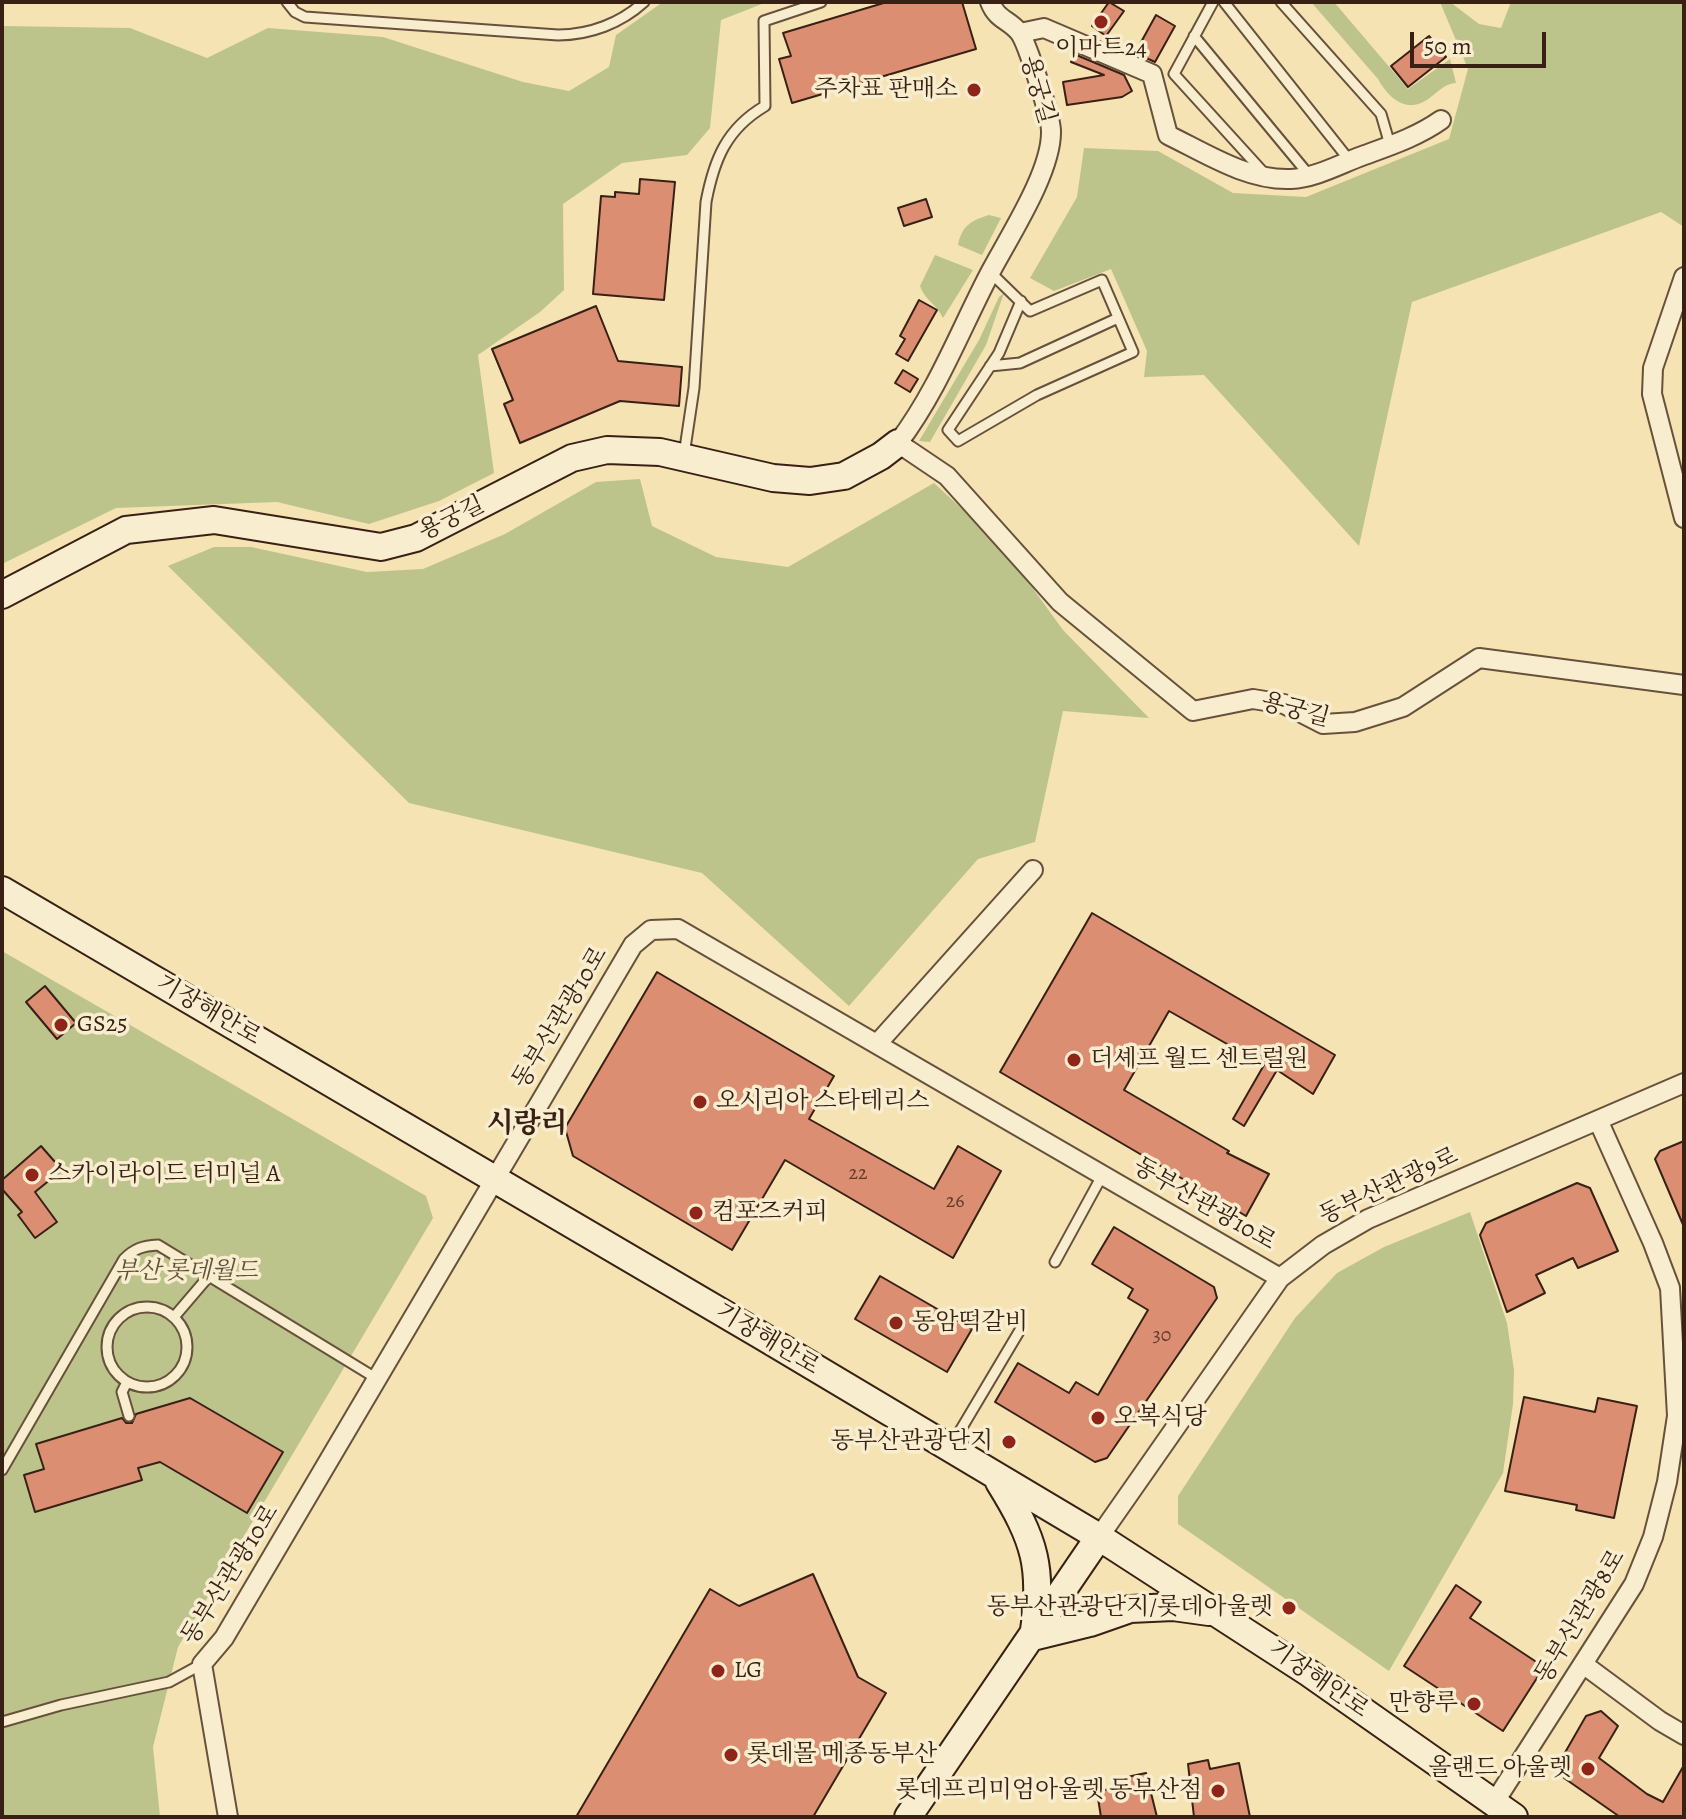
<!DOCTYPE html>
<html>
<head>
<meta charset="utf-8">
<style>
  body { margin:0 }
  #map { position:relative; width:1686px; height:1819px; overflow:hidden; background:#f5e3b3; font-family:Alegreya,serif }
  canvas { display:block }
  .frame { position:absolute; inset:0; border:4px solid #382015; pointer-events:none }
  .scale { position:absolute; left:1410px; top:32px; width:136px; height:36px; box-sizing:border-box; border:4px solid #382015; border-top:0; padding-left:10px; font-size:24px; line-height:28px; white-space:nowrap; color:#382015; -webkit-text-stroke:6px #f8edce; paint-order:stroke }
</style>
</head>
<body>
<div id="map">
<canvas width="1686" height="1819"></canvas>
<div class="frame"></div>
<div class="scale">50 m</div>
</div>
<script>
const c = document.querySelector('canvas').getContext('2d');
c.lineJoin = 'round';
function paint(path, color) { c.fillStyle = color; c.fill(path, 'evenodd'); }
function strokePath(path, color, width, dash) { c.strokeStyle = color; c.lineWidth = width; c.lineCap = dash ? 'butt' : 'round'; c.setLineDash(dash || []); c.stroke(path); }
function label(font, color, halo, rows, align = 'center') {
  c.font = font + ' Alegreya,"Noto Serif KR",serif'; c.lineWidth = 7; c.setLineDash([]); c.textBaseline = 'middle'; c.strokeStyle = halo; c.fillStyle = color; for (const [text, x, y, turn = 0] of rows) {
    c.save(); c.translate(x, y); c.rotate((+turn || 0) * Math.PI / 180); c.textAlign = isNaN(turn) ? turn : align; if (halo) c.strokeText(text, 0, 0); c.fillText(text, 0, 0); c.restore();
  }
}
paint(new Path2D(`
  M 663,2 L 767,2 L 721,20 L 710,128 L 687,155 L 622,163 L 563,204 L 564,290 L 540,312 L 478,355 L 494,473 L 439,501 L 369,524 L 277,502 L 116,508 L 2,564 L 2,26 L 130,28 L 207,58 L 268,28 L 383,37 L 523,82 L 569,91 L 609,67 L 616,35 Z
  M 1311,2 L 1334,2 L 1408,89 L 1450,59 L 1456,83 C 1441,84 1434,98 1421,103 C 1402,111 1386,94 1378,79 Z
  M 1440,2 L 1450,2 L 1479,24 L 1501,28 L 1511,2 L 1684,2 L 1684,227 L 1661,212 L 1412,302 L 1359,546 L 1204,375 L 1144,377 L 1147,351 L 1111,269 L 1054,291 L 1030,278 L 1077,197 L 1084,148 L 1158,151 L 1233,193 L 1306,197 L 1449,139 L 1468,69 Z
  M 989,215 L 1001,218 L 982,255 L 958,245 C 962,226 970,221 989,215 Z
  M 935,255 L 973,270 L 943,318 C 937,305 924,299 920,286 Z
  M 1004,293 L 986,345 L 930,442 L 919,441 L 979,340 L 999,297 Z
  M 640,479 L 652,526 L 716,557 L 788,567 L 934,483 L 1002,546 L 1063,630 L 1149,718 L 1063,711 L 1035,842 L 978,859 L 849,1006 L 702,873 L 409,803 L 168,566 L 214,547 L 251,547 L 367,572 L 423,569 L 505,534 L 596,482 Z
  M 2,951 L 426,1196 L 433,1218 L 178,1647 L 153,1747 L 160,1817 L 2,1817 Z
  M 1470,1212 L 1507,1323 L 1514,1370 L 1513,1404 L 1503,1473 L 1389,1671 L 1178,1524 L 1178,1496 L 1295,1318 L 1337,1273 L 1384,1247 Z`), '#bcc48c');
const building = new Path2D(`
  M 887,2 L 962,2 L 976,49 L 792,103 L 779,59 L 791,56 L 783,33 Z
  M 1109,2 L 1124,11 L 1106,36 L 1092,26 Z
  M 1156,15 L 1175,26 L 1155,62 L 1135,53 Z
  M 1429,36 L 1446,57 L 1408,87 L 1391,66 Z
  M 1074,54 L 1124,75 L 1132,91 L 1122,97 L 1067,105 L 1063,82 L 1104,75 L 1071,62 Z
  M 640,179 L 675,182 L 664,300 L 593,294 L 601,196 L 615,197 L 615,192 L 639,194 Z
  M 926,199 L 932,217 L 904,226 L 898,208 Z
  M 919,300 L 937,310 L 908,361 L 896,354 L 905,339 L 900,336 Z
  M 596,306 L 618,361 L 682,367 L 679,406 L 620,401 L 520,443 L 504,404 L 513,400 L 492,349 Z
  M 903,370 L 918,379 L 910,392 L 895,383 Z
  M 1092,913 L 1335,1055 L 1313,1094 L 1277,1070 L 1244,1126 L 1233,1119 L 1264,1065 L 1169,1011 L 1124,1090 L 1229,1151 L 1227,1153 L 1269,1174 L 1246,1216 L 1000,1072 Z
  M 657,972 L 834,1076 L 809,1119 L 934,1189 L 958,1146 L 1001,1171 L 953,1258 L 785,1160 L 732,1250 L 573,1156 L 565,1128 Z
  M 45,986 L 76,1023 L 57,1039 L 26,1002 Z
  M 1684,1141 L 1684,1227 L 1655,1159 L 1660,1151 Z
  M 41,1146 L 62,1170 L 35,1192 L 57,1222 L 35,1238 L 18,1215 L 22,1212 L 2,1189 L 2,1180 Z
  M 1577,1183 L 1590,1188 L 1618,1251 L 1578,1268 L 1573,1258 L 1536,1275 L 1545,1293 L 1507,1312 L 1480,1235 L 1486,1223 Z
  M 1114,1227 L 1214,1287 L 1217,1298 L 1107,1458 L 1095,1462 L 995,1402 L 1018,1363 L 1069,1393 L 1076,1382 L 1098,1395 L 1148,1310 L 1128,1298 L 1133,1289 L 1092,1264 Z
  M 880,1276 L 972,1329 L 947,1372 L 855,1319 Z
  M 1524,1397 L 1595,1412 L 1598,1398 L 1637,1406 L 1614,1518 L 1576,1510 L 1577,1505 L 1505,1491 Z
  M 190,1398 L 283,1452 L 247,1513 L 160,1462 L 138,1468 L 142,1480 L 35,1512 L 24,1475 L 44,1469 L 36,1444 L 122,1418 L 126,1423 L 132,1423 L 136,1414 Z
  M 813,1574 L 858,1677 L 886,1693 L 813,1817 L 576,1817 L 710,1589 L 739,1606 Z
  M 1456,1585 L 1481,1602 L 1470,1618 L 1544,1667 L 1503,1731 L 1404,1666 Z
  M 1601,1711 L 1618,1726 L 1599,1758 L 1647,1794 L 1663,1802 L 1684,1765 L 1684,1817 L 1620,1817 L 1564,1778 L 1559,1763 L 1586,1716 Z
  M 1208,1760 L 1210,1769 L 1239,1763 L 1250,1817 L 1194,1817 L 1188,1764 Z
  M 1146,1773 L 1157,1817 L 1101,1817 L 1097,1792 L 1128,1784 L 1127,1777 Z`);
paint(building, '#db8e72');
strokePath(building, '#382015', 2);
const lane = new Path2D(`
  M 287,2 L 295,12 L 305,17 L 558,35 C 590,35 621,23 644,2
  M 1213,2 L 1174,74 L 1264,173
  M 1224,2 L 1350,161
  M 1281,2 L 1381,114 L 1390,145
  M 1194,36 L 1309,175
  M 990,272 L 1030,311 L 1102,280 L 1133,352 L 1037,395 L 958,441 L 948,430 L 999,353 L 1021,301
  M 990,366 L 1020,363 L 1118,318
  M 684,455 L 694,388 L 706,202 C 714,160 726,129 765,106 L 764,21 L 821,2
  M 1055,1262 L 1103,1174
  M107 1347a40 40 0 1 1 80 0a40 40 0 1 1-80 0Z
  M 174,1317 L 209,1276
  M 127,1382 L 122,1392 L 129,1416
  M 951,1446 L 1020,1330
  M 2,1470 L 124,1259 C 135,1248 143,1246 158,1245 L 379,1380
  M 2,1722 L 61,1705 L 169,1682 L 202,1664`);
const street = new Path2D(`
  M 990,2 C 997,20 1008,19 1019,32 C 1027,42 1051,117 1051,131 C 1052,171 1010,235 991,271 C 961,328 938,390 898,443 L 947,476 L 1060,602 L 1193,711 L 1253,699 L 1284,704 L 1323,724 L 1355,722 L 1403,707 L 1479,658 L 1684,685
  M 1020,33 L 1044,28 L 1152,74 L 1168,135 C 1205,153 1248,181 1291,179 C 1315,178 1340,164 1362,156 C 1389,146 1417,137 1441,120
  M 1684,277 L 1653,368 L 1652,394 L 1684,518
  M 877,1044 L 1033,870
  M 1099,1537 L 1280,1278 L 1323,1245 L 1368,1219 L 1684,1083
  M 1583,1664 L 1660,1721 L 1684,1735
  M 1494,1803 L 1634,1584 L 1653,1537 L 1667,1482 L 1677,1416 L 1670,1288 L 1653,1243 L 1598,1120
  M 228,1817 L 202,1664 L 224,1638 L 633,945 L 651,930 L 678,929 L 1280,1278`);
const secondary = new Path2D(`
  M 2,595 L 126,530 L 214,520 L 381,547 L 416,538 L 572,458 L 607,450 L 660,452 L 773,478 L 810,481 L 844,476 L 881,456 L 898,443
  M 2,890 L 762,1336 L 1099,1537 L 1309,1673 L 1514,1817
  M 999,1482 C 1035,1540 1044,1568 1033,1637 L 1090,1623 L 1130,1609 L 1173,1607 L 1209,1612
  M 908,1817 L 1099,1537`);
strokePath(lane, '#67513c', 13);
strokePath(street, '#67513c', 22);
strokePath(secondary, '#382015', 30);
strokePath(lane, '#f8edce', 9);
strokePath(street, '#f8edce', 18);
strokePath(secondary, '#f8edce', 26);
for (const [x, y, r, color] of [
  [1101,22,8,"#8f2418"],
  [974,90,8,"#8f2418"],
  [61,1025,8,"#8f2418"],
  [1074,1060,8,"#8f2418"],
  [700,1102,8,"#8f2418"],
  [32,1175,8,"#8f2418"],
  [696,1213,8,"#8f2418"],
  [896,1323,8,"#8f2418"],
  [1098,1418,8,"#8f2418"],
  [1009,1442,8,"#8f2418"],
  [1289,1608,8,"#8f2418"],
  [718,1671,8,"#8f2418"],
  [1474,1704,8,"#8f2418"],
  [731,1755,8,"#8f2418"],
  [1588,1769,8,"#8f2418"],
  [1218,1791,8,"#8f2418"]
]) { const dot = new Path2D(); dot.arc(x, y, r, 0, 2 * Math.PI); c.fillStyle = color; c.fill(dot); strokePath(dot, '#f8edce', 3); }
label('20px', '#613c2c', null, [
  ["22",858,1174],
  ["26",955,1202],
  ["30",1162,1336]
]);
label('24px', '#382015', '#f8edce', [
  ["이마트24",1101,49,"center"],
  ["주차표 판매소",958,90,"right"],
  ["GS25",77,1025],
  ["더셰프 월드 센트럴원",1090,1060],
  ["오시리아 스타테리스",716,1102],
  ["스카이라이드 터미널 A",48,1175],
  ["컴포즈커피",712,1213],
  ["동암떡갈비",912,1323],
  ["오복식당",1114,1418],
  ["동부산관광단지",993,1442,"right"],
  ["동부산관광단지/롯데아울렛",1273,1608,"right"],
  ["LG",734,1671],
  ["만향루",1458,1704,"right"],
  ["롯데몰 메종동부산",747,1755],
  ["올랜드 아울렛",1572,1769,"right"],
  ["롯데프리미엄아울렛 동부산점",1202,1791,"right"]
], 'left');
label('24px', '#382015', '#f8edce', [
  ["용궁길",1037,90,74],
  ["용궁길",452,519,-26],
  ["용궁길",1295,711,15],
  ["기장해안로",208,1011,30],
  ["동부산관광10로",561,1018,-59],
  ["동부산관광9로",1389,1187,-25],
  ["동부산관광10로",1204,1205,30],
  ["기장해안로",767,1340,31],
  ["동부산관광10로",231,1575,-58],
  ["동부산관광8로",1581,1617,-59],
  ["기장해안로",1318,1680,35]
]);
label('italic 24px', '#605139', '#f8edce', [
  ["부산 롯데월드",186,1272]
]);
label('bold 28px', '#382015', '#f8edce', [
  ["시랑리",527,1125]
]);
</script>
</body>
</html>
